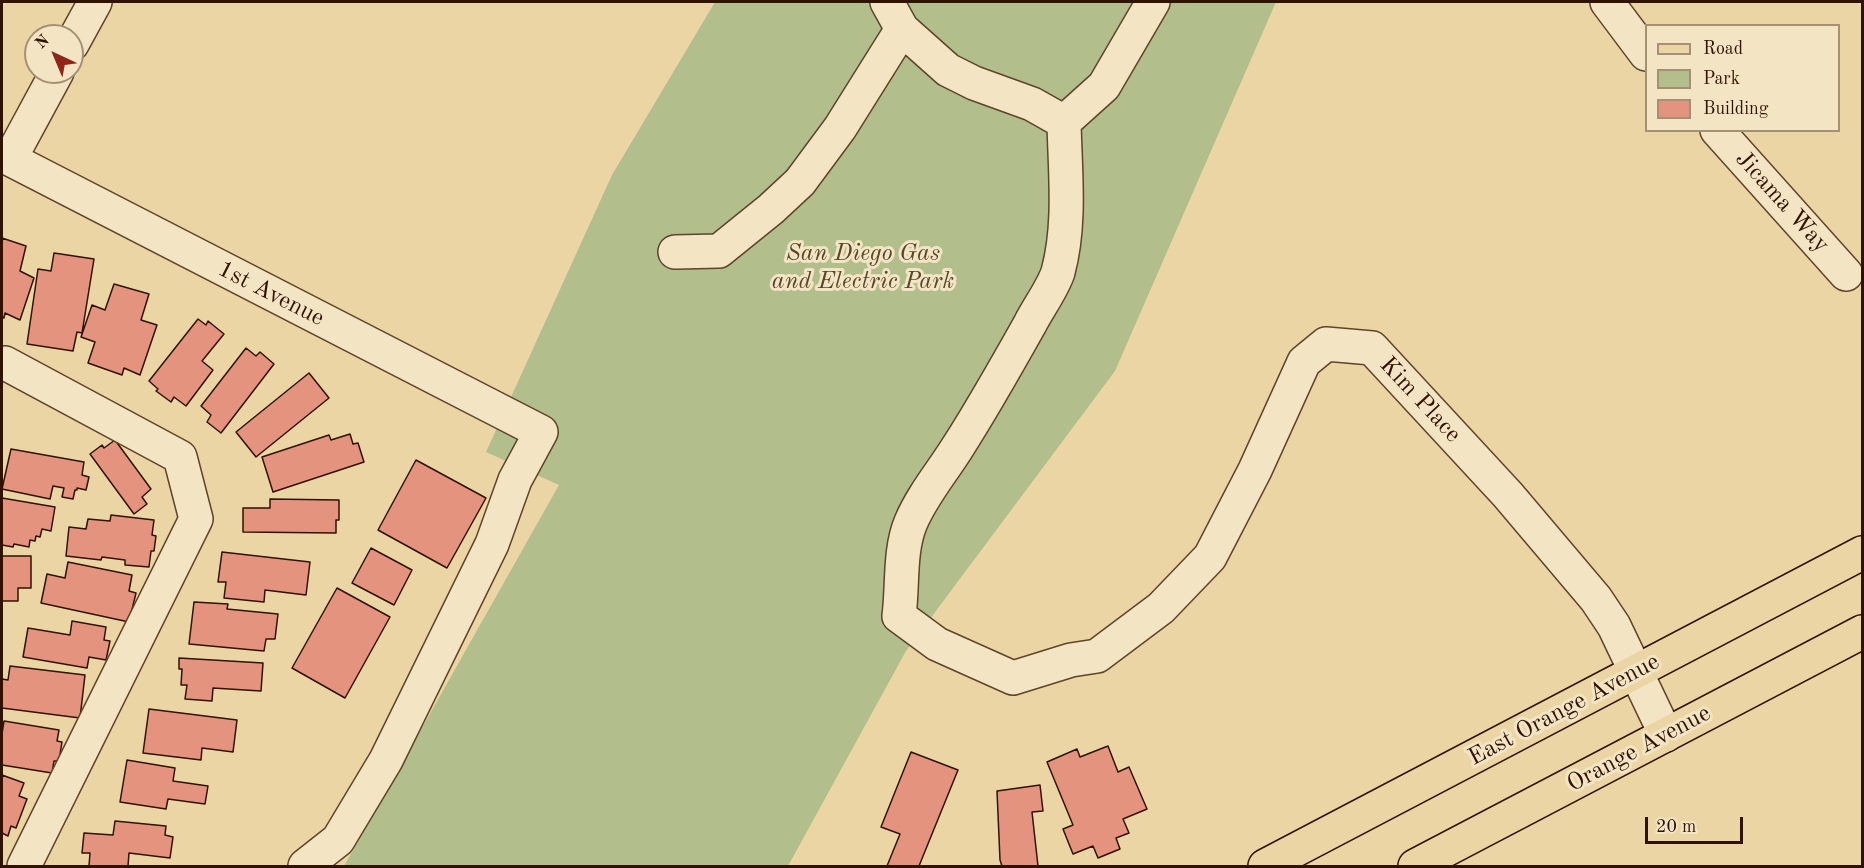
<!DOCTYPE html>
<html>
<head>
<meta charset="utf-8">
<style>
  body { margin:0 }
  #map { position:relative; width:1864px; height:868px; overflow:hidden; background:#ecd5a5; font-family:"Old Standard TT",serif }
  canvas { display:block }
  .frame { position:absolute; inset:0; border:3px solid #2f1300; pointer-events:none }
  .legend { position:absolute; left:1645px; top:24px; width:195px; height:108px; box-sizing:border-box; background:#f3e4c4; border:2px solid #a59076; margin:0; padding:8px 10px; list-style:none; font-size:18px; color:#2f1300 }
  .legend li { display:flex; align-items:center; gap:12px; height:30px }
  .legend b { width:30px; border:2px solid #a59076 }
  .north { position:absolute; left:24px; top:24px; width:60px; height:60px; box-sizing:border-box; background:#f3e4c4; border:2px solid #a59076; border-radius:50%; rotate:316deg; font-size:16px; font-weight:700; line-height:24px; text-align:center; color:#2f1300 }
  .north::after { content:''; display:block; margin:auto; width:21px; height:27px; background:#8f2418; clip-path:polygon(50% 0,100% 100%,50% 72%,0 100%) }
  .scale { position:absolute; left:1645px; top:817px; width:98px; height:27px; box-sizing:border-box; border:3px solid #2f1300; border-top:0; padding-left:8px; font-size:18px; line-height:21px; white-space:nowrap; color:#2f1300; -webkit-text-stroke:4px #f3e4c4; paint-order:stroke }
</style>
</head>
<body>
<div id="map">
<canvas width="1864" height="868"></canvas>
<div class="frame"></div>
<ul class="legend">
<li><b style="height:8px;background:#ecd5a5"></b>Road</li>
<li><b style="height:16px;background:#b2be8b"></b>Park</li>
<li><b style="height:16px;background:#e3937e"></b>Building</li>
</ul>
<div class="north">N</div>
<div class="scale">20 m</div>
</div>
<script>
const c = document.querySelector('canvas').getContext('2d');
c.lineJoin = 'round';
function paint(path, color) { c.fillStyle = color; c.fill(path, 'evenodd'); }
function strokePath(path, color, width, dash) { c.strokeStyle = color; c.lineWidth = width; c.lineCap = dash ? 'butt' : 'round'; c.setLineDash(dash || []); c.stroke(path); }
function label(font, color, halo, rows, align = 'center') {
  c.font = font + ' "Old Standard TT",serif'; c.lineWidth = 6; c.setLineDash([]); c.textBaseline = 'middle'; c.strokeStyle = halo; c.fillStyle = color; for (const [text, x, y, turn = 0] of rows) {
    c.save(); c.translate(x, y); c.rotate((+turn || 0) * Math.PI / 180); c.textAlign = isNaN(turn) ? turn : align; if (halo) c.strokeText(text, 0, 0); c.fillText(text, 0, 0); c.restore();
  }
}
paint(new Path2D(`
  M 715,2 L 1276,2 L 1115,371 L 906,651 L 788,866 L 344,866 L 559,485 L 486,452 L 612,175 Z`), '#b2be8b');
const building = new Path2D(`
  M 2,238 L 26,246 L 20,271 L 34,278 L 20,320 L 5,313 L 4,318 L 2,317 Z
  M 54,253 L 94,259 L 82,333 L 77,332 L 73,351 L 27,344 L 38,269 L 51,271 Z
  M 114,284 L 149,294 L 141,320 L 157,325 L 140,375 L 124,368 L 122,375 L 88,363 L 95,342 L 81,337 L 92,305 L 105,310 Z
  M 198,319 L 206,325 L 208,321 L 224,334 L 202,361 L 213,370 L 186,406 L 174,397 L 171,402 L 156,391 L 158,389 L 149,381 Z
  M 246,348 L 256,356 L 260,352 L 274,364 L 221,433 L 207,422 L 211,415 L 201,406 Z
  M 309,373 L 329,398 L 256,457 L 236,432 Z
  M 350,434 L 353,444 L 358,443 L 364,462 L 273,492 L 262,457 L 329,435 L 331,440 Z
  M 115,440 L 151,489 L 142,497 L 147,504 L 134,514 L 90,454 L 102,445 L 104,448 Z
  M 11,449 L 84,462 L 82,475 L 89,477 L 86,490 L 77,488 L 77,490 L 75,490 L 73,499 L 62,497 L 64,488 L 53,486 L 50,499 L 2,489 Z
  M 416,460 L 486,498 L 447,568 L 378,530 Z
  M 2,498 L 55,507 L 51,531 L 42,529 L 40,537 L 36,536 L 35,541 L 30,540 L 29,547 L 14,544 L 13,547 L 2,545 Z
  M 270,499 L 339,500 L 339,520 L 336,520 L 336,533 L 243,532 L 243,508 L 270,508 Z
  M 111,515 L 154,520 L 152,535 L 156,536 L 154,551 L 151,551 L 149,567 L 125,565 L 125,560 L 102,557 L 101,560 L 66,556 L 69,527 L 86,529 L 88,519 L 110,521 Z
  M 371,548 L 412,570 L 394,605 L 352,583 Z
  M 222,552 L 310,562 L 306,595 L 265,590 L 264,602 L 224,598 L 226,582 L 218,582 Z
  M 2,556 L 31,556 L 31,588 L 18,588 L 18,601 L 2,601 Z
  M 68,562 L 132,575 L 129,591 L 136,593 L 129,622 L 41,603 L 47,574 L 65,578 Z
  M 337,588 L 390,617 L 345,698 L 292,668 Z
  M 194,602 L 228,604 L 227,609 L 278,614 L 275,639 L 266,639 L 264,651 L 189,644 Z
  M 72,621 L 106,627 L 104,640 L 110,641 L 106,660 L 89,657 L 87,668 L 23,657 L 28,628 L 70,635 Z
  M 179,658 L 263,663 L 261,691 L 213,688 L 212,701 L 185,699 L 187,685 L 181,685 L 182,669 L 179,669 Z
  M 10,666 L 85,675 L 80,718 L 2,708 L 2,679 L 8,680 Z
  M 149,709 L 237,720 L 233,752 L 202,748 L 201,760 L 143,753 Z
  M 4,721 L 59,730 L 57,741 L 62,742 L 59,761 L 54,761 L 52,773 L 2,765 L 2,734 Z
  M 1108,746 L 1118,772 L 1129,767 L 1147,809 L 1123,819 L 1129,833 L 1116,838 L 1120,849 L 1098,858 L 1093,846 L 1073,854 L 1063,829 L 1073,825 L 1047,762 L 1077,749 L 1080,757 Z
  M 911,752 L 958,770 L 919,866 L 887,866 L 900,834 L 881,827 Z
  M 127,760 L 175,768 L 173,781 L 208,786 L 205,804 L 168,799 L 166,809 L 120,802 Z
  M 2,775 L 24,783 L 19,796 L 27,799 L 16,828 L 11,826 L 8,836 L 2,833 Z
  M 1040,785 L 1043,811 L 1032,812 L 1038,866 L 1002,866 L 1000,860 L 997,791 Z
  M 115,821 L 166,826 L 165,835 L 173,837 L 170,858 L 129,853 L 128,866 L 89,866 L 90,853 L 82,853 L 84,833 L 113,835 Z`);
paint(building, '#e3937e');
strokePath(building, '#2f1300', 1.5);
const minor = new Path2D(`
  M 1607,2 L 1646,54
  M 902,29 L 948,70 L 974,83 L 1032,104 L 1064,122 L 1104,86 L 1153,2
  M 72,44 L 95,2
  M 1064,122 C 1065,171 1071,224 1058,272 C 1053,288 1038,308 1030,324 C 1007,365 984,406 959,445 C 943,471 923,494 911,522 C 899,550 903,586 899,616 L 937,644 L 1013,678 L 1071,660 L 1097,656 L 1161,608 L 1210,557 L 1255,470 L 1304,362 L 1326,344 L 1372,348 L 1508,495 L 1596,599 L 1614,626 L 1666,735
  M 1717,130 L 1846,274
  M 2,155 L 541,432 L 515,480 L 492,544 L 386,760 L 338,840 L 305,866
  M 10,159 L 57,72
  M 675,252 L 719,251 L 771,209 L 800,182 L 840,128 L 902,29 L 887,2
  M 5,363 L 180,457 L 196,519 L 24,866`);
const major = new Path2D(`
  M 1265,866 L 1862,553
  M 1415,866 L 1862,632`);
strokePath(minor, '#5e4429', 36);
strokePath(major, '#2f1300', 36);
strokePath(minor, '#f3e4c4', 33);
strokePath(major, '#ecd5a5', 33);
label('24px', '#2f1300', '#f3e4c4', [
  ["Jicama Way",1782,202,48],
  ["1st Avenue",271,294,27],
  ["Kim Place",1420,400,47],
  ["East Orange Avenue",1564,710,-28],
  ["Orange Avenue",1639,749,-28]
]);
label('italic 24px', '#56462a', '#f3e4c4', [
  ["San Diego Gas",863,254],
  ["and Electric Park",863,282]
]);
</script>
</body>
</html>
